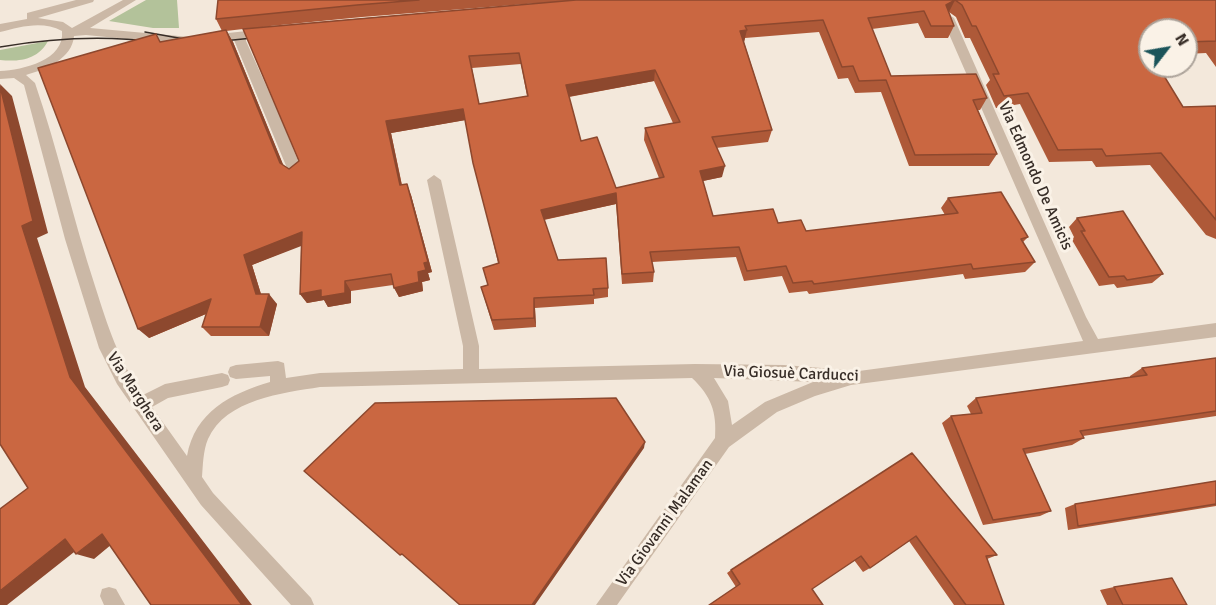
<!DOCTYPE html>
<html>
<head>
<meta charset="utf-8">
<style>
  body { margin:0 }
  #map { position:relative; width:1216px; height:605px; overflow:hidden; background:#f3e8db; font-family:Signika,sans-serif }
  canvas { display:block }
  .north { position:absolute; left:1138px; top:18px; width:60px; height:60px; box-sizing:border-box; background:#faf2e7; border:2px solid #aca39a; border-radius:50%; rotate:59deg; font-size:16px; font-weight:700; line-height:24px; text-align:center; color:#372d27 }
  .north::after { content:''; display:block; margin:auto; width:21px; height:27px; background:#1b545a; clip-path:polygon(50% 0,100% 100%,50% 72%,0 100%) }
</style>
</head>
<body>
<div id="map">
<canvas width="1216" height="605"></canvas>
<div class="north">N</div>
</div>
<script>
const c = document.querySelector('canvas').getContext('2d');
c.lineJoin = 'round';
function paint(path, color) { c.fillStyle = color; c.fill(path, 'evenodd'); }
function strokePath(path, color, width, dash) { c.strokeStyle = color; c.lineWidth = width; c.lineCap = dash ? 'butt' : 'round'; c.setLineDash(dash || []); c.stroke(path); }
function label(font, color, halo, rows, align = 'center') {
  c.font = font + ' Signika,sans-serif'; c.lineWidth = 6; c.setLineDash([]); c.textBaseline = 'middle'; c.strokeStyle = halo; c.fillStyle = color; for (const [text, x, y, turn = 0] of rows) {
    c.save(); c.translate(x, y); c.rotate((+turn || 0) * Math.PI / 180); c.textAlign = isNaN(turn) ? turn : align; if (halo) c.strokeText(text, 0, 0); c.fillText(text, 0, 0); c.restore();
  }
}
paint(new Path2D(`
  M 146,0 L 177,0 L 179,28 L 153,28 L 109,21 Z
  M 48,41 C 38,60 19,62 0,60 L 0,50 Z`), '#b3c29a');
paint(new Path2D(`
  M 76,0 L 94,0 L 93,2 L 38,18 L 63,22 L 72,28 L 123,0 L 136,0 L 90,28 L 190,37 L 266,29 L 272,33 L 270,36 L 246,39 L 246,41 L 279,114 L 303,173 L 296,178 L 289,173 L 234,40 L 190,45 L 86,35 L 74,36 C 72,59 46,69 26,75 L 35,83 C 58,150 73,219 95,286 C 108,327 118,359 143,395 L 165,384 L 222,373 L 228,375 L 230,380 L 228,385 L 222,387 L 168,398 L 152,407 L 187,456 C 195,412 230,394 270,382 L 270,376 L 236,379 L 230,377 L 228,372 L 230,367 L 236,365 L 278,361 L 284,363 L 286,378 L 320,373 L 463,369 L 463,346 L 427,180 L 434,175 L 441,180 L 479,346 L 479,369 L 695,364 L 784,365 L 859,371 L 1083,341 L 942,18 L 948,14 L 954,18 L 1086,317 L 1098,339 L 1216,323 L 1216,337 L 851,385 L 815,396 L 777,412 L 729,447 L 617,605 L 596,605 L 715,438 C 717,412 711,396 692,378 L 320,387 C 283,393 226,399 208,439 C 203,451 203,465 202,477 L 213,493 L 311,598 L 314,605 L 291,605 L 201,505 L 117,384 L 99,348 L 65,239 L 24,85 L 14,78 L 0,79 L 0,71 C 23,70 65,60 62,31 C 42,20 20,27 0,32 L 0,24 L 27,19 L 27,13 ZM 714,378 L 813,382 L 765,402 L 732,425 L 728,401 Z
  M 109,587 L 116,589 L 125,605 L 104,605 L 100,596 L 102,589 Z`), '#cbb8a6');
strokePath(new Path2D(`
  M 145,32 L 184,39 L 198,38
  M 214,42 L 262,37
  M 0,47 C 53,38 102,35 155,42`), '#372d27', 1.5);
paint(new Path2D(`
  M 218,0 L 1216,0 L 1216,67 L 1206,53 L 1186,54 L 1186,30 L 1150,30 L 1150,66 L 1183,107 L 1216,106 L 1216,239 L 1206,235 L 1150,165 L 1096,167 L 1092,161 L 1049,162 L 1020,104 L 996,108 L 986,85 L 990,80 L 970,38 L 965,38 L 956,17 L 949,12 L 954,26 L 948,38 L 925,38 L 918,23 L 872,29 L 891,76 L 987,98 L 980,110 L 978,110 L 997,154 L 989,166 L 909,166 L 881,92 L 855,93 L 848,78 L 838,79 L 819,32 L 745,38 L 744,42 L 772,130 L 768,142 L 716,148 L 722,177 L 703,181 L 713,216 L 778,223 L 806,231 L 945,215 L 941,208 L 948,198 L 1028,237 L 1023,242 L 1035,262 L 1025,272 L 965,279 L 963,274 L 809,294 L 807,291 L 789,293 L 782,276 L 744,281 L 736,257 L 652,262 L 654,272 L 653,282 L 622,284 L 616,204 L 544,220 L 558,260 L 608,288 L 608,297 L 594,299 L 594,304 L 535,308 L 536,327 L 494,330 L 481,287 L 488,285 L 498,263 L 465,120 L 391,133 L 402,185 L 411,195 L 432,272 L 428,273 L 430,280 L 422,282 L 423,291 L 399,297 L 393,285 L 351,291 L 351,303 L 328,307 L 324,300 L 307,303 L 300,294 L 301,245 L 252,265 L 261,294 L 277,304 L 269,336 L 211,336 L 202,327 L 206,314 L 149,338 L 161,42 L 222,31 L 216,19 ZM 539,3 L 260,27 L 362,17 ZM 243,29 L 299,161 L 289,169 L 283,165 L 233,42 L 226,31 ZM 521,64 L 527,96 L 479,104 L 472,68 ZM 654,81 L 673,123 L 645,128 L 644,140 L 659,178 L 616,188 L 581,141 L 569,97 Z
  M 1077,218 L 1163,274 L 1152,283 L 1117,288 L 1114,284 L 1099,286 L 1072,240 L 1074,237 L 1069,227 Z
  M 1216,358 L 1216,416 L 1083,436 L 1084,438 L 1072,445 L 1025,454 L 1051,511 L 1040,516 L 983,525 L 942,423 L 951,416 L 971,414 L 967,406 L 976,398 L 1130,377 L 1130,376 L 1142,368 Z
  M 912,453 L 997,555 L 987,559 L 1004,605 L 954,605 L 909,541 L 870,568 L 863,572 L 854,560 L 736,587 L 727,573 L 731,570 Z
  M 1216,481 L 1216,506 L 1068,530 L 1065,508 L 1075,504 Z
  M 1114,587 L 1187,605 L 1107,605 L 1100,590 Z`), '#ae5938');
paint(new Path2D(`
  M 955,0 L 949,12 L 940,17 L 946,5 Z
  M 226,30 L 233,42 L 287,174 L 280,163 Z
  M 747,30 L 744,42 L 738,43 L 740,31 Z
  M 655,70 L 654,81 L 567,97 L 566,85 Z
  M 0,84 L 12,96 L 48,233 L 37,238 L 85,387 L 252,605 L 242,605 L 70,377 L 22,226 Z
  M 463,109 L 466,120 L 391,133 L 404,196 L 400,185 L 386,121 Z
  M 725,166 L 722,177 L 698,182 L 700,171 Z
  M 407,184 L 411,195 L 432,272 L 428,273 L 430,280 L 422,282 L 423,291 L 399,297 L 394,288 L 418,272 Z
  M 616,193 L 616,204 L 542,220 L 541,210 Z
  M 302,232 L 309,243 L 252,265 L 264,304 L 256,294 L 244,255 Z
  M 345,281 L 351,291 L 351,303 L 328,307 L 324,300 L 307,303 L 300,294 L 321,290 Z
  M 269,294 L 277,304 L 269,336 L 260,327 Z
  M 534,298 L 535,308 L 536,327 L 534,318 Z
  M 211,299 L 220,308 L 149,338 L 138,329 Z
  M 645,442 L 644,448 L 535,605 L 532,605 Z
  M 102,534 L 118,539 L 94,559 L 76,554 Z
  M 65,539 L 83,545 L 7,605 L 0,605 L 0,591 Z`), '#8d482e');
const building = new Path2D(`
  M 218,0 L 419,0 L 357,5 L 216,19 Z
  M 576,0 L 1216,0 L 1216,41 L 1186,42 L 1186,30 L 1150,30 L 1150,43 L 1144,43 L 1150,52 L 1150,66 L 1158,66 L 1183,107 L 1216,106 L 1216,220 L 1161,153 L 1106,156 L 1102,149 L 1058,150 L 1028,93 L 1004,96 L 993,74 L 999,74 L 976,26 L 972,26 L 962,5 L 955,0 L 946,5 L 954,26 L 931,26 L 924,11 L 868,18 L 891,76 L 976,74 L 987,98 L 973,100 L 997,154 L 915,155 L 886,80 L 859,81 L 853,66 L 842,67 L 823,20 L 745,26 L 747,30 L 740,31 L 772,130 L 712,137 L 725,166 L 700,171 L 713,216 L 773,209 L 778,223 L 801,220 L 806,231 L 958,213 L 948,198 L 1001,192 L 1028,237 L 1021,239 L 1035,262 L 973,269 L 971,264 L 814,284 L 812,281 L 793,283 L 786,266 L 747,271 L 739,247 L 650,252 L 654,272 L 622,274 L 616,193 L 541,210 L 558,260 L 606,258 L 608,288 L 593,289 L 594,295 L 534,298 L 534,318 L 492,320 L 481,287 L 488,285 L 483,268 L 499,263 L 473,163 L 463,109 L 386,121 L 400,185 L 407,184 L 428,262 L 424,263 L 426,270 L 418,272 L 419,282 L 394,288 L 391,274 L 345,281 L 345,293 L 321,297 L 321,290 L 300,294 L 302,232 L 244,255 L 256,294 L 269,294 L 260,327 L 202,327 L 211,299 L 138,329 L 38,68 L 156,34 L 160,42 L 226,30 L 280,163 L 289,169 L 299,161 L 243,29 ZM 519,53 L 528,96 L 479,104 L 469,56 ZM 655,70 L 680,122 L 645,128 L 664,177 L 616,188 L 597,137 L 581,141 L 566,85 Z
  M 0,86 L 33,221 L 22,226 L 70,377 L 242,605 L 151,605 L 102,534 L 76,554 L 65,539 L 0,591 L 0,509 L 28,488 L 0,444 Z
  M 1123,211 L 1163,274 L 1127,280 L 1124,276 L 1109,277 L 1081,231 L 1085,231 L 1077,218 Z
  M 1216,358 L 1216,411 L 1080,431 L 1084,438 L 1023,449 L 1051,511 L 993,520 L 951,416 L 982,413 L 976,398 L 1147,375 L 1142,368 Z
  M 616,398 L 645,442 L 532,605 L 460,605 L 402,554 L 400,555 L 304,471 L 375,403 Z
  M 912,453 L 997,555 L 986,556 L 1004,605 L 966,605 L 916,536 L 870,568 L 861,556 L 812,589 L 823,605 L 709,605 L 740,584 L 731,570 Z
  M 1216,481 L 1216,504 L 1078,526 L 1075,504 Z
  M 1172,578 L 1187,605 L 1123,605 L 1114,587 Z`);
paint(building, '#ca6741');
strokePath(building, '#8d482e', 1.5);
label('16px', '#372d27', '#faf2e7', [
  ["Via Edmondo De Amicis",1035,176,66],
  ["Via Giosuè Carducci",791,374,2],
  ["Via Marghera",135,392,57],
  ["Via Giovanni Malaman",665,523,-54]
]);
</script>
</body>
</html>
